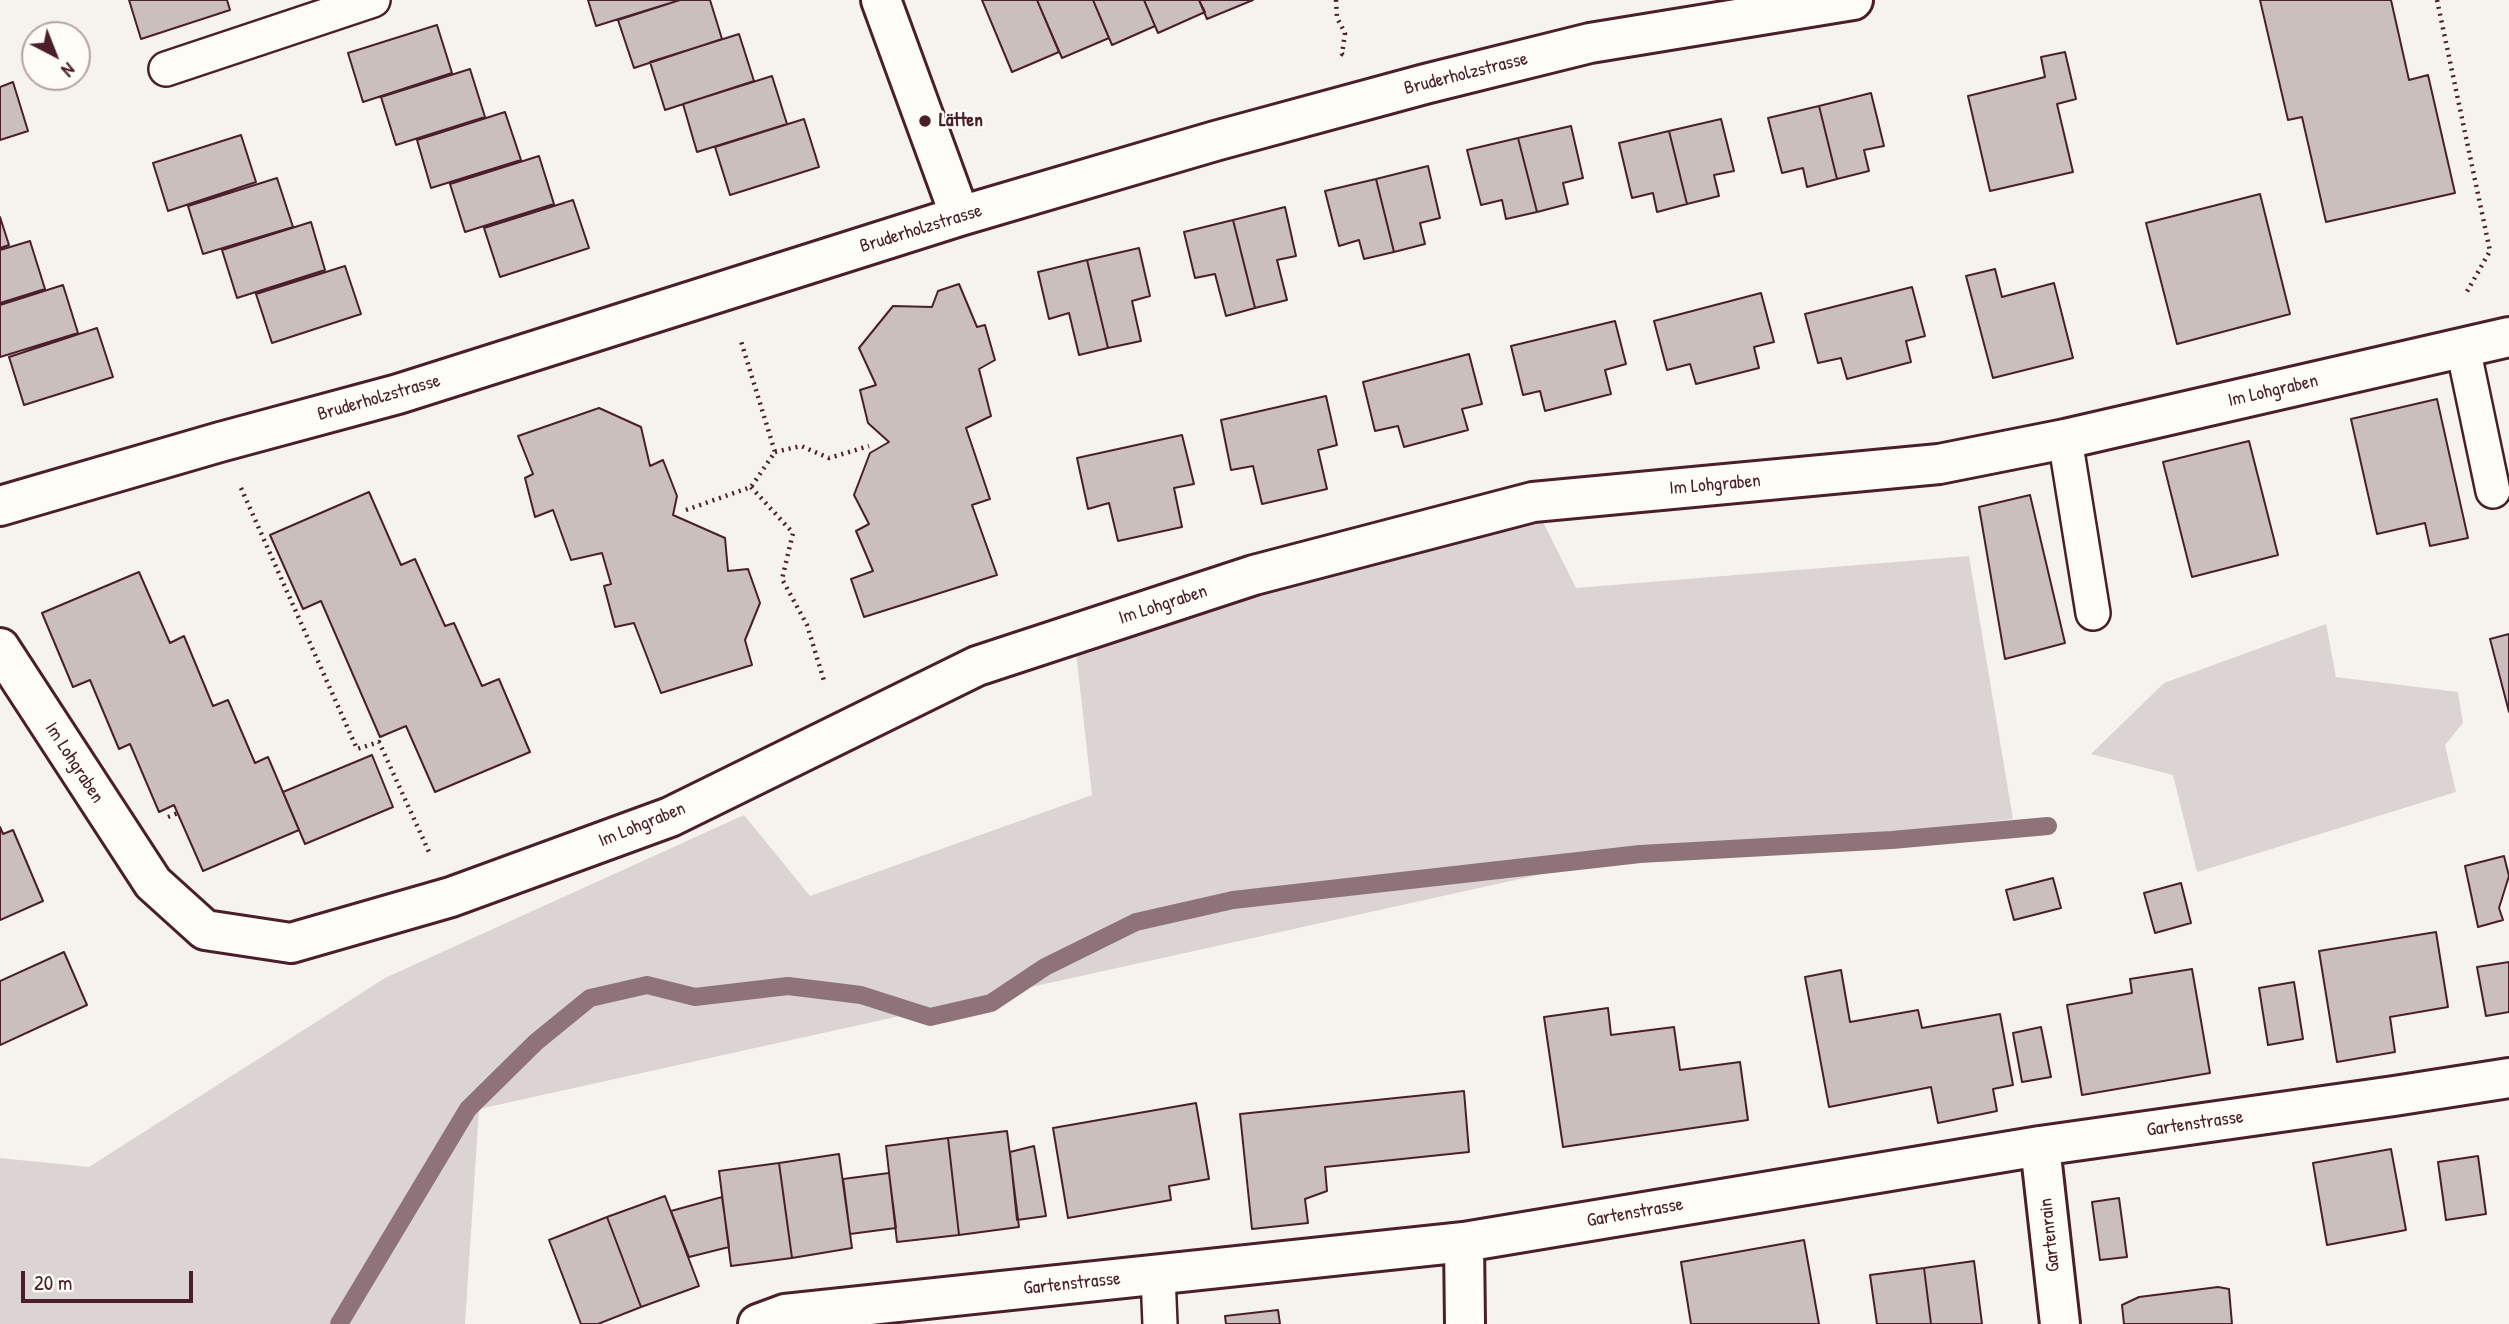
<!DOCTYPE html>
<html>
<head>
<meta charset="utf-8">
<style>
  body { margin:0 }
  #map { position:relative; width:2509px; height:1324px; overflow:hidden; background:#f6f3ef; font-family:"Patrick Hand",sans-serif }
  canvas { display:block }
  .north { position:absolute; left:21px; top:21px; width:70px; height:70px; box-sizing:border-box; background:#fdfcf7; border:2px solid #b5a4a5; border-radius:50%; rotate:138deg; font-size:19px; font-weight:700; line-height:28px; text-align:center; color:#4a1f2b }
  .north::after { content:''; display:block; margin:auto; width:24px; height:32px; background:#4a1f2b; clip-path:polygon(50% 0,100% 100%,50% 72%,0 100%) }
  .scale { position:absolute; left:21px; top:1271px; width:172px; height:32px; box-sizing:border-box; border:4px solid #4a1f2b; border-top:0; padding-left:9px; font-size:21px; line-height:24px; white-space:nowrap; color:#4a1f2b; -webkit-text-stroke:5px #fdfcf7; paint-order:stroke }
</style>
</head>
<body>
<div id="map">
<canvas width="2509" height="1324"></canvas>
<div class="north">N</div>
<div class="scale">20 m</div>
</div>
<script>
const c = document.querySelector('canvas').getContext('2d');
c.lineJoin = 'round';
function paint(path, color) { c.fillStyle = color; c.fill(path, 'evenodd'); }
function strokePath(path, color, width, dash) { c.strokeStyle = color; c.lineWidth = width; c.lineCap = dash ? 'butt' : 'round'; c.setLineDash(dash || []); c.stroke(path); }
function label(font, color, halo, rows, align = 'center') {
  c.font = font + ' "Patrick Hand",sans-serif'; c.lineWidth = 5; c.setLineDash([]); c.textBaseline = 'middle'; c.strokeStyle = halo; c.fillStyle = color; for (const [text, x, y, turn = 0] of rows) {
    c.save(); c.translate(x, y); c.rotate((+turn || 0) * Math.PI / 180); c.textAlign = isNaN(turn) ? turn : align; if (halo) c.strokeText(text, 0, 0); c.fillText(text, 0, 0); c.restore();
  }
}
paint(new Path2D(`
  M 1533,502 L 1576,588 L 1969,556 L 2013,819 L 1547,873 L 479,1109 L 465,1324 L 0,1324 L 0,1158 L 89,1167 L 385,978 L 744,815 L 810,896 L 1092,795 L 1074,634 Z
  M 2326,624 L 2336,677 L 2458,692 L 2463,723 L 2445,745 L 2456,792 L 2197,872 L 2173,775 L 2091,754 L 2164,683 Z`), '#dcd4d2');
strokePath(new Path2D(`
  M 339,1324 L 468,1109 L 536,1042 L 590,998 L 647,985 L 695,997 L 788,986 L 861,995 L 930,1017 L 991,1003 L 1045,967 L 1136,922 L 1233,900 L 1640,854 L 1892,840 L 2048,826`), '#8e7378', 18);
const building = new Path2D(`
  M 129,0 L 227,0 L 230,10 L 141,39 Z
  M 588,0 L 680,0 L 596,26 Z
  M 680,0 L 710,0 L 722,39 L 634,68 L 618,20 Z
  M 982,0 L 1037,0 L 1059,52 L 1012,72 Z
  M 1037,0 L 1093,0 L 1109,38 L 1062,58 Z
  M 1093,0 L 1144,0 L 1155,26 L 1112,45 Z
  M 1144,0 L 1199,0 L 1205,12 L 1158,33 Z
  M 1199,0 L 1253,0 L 1207,19 Z
  M 2260,0 L 2391,0 L 2409,80 L 2428,75 L 2455,193 L 2326,222 L 2302,117 L 2288,120 Z
  M 437,25 L 452,73 L 363,102 L 348,53 Z
  M 739,34 L 754,81 L 665,110 L 650,62 Z
  M 2065,52 L 2076,99 L 2057,104 L 2073,172 L 1990,191 L 1968,96 L 2045,77 L 2041,57 Z
  M 470,69 L 485,117 L 396,145 L 381,97 Z
  M 772,76 L 787,124 L 697,152 L 683,104 Z
  M 13,82 L 28,131 L 0,140 L 0,87 Z
  M 1871,93 L 1884,146 L 1864,150 L 1869,171 L 1837,179 L 1819,106 Z
  M 1819,106 L 1837,179 L 1807,187 L 1803,168 L 1782,173 L 1768,118 Z
  M 505,112 L 521,160 L 431,188 L 417,140 Z
  M 804,119 L 819,167 L 730,195 L 715,147 Z
  M 1721,119 L 1734,171 L 1714,175 L 1719,196 L 1687,204 L 1669,131 Z
  M 1571,126 L 1583,178 L 1563,183 L 1568,204 L 1537,212 L 1518,138 Z
  M 1669,131 L 1687,204 L 1657,212 L 1653,193 L 1632,198 L 1619,143 Z
  M 241,135 L 256,182 L 168,211 L 153,163 Z
  M 1518,138 L 1537,212 L 1506,219 L 1502,200 L 1481,205 L 1467,150 Z
  M 539,156 L 554,204 L 465,232 L 450,184 Z
  M 1428,166 L 1440,218 L 1420,223 L 1425,244 L 1394,252 L 1376,179 Z
  M 277,178 L 293,227 L 203,254 L 188,206 Z
  M 1376,179 L 1394,252 L 1364,259 L 1359,240 L 1339,246 L 1325,191 Z
  M 2260,194 L 2290,314 L 2177,344 L 2146,223 Z
  M 573,200 L 589,248 L 500,277 L 484,228 Z
  M 1285,207 L 1296,256 L 1277,260 L 1287,300 L 1255,308 L 1233,220 Z
  M 0,217 L 9,245 L 0,248 Z
  M 1233,220 L 1255,308 L 1226,316 L 1215,274 L 1195,278 L 1184,232 Z
  M 311,222 L 325,270 L 237,298 L 222,250 Z
  M 30,241 L 45,289 L 0,303 L 0,250 Z
  M 1139,248 L 1150,296 L 1132,301 L 1141,341 L 1108,348 L 1087,260 Z
  M 1087,260 L 1108,348 L 1079,355 L 1069,313 L 1049,319 L 1038,272 Z
  M 345,266 L 361,314 L 272,343 L 256,294 Z
  M 1995,269 L 2002,297 L 2054,283 L 2073,358 L 1993,378 L 1966,276 Z
  M 959,284 L 977,327 L 985,325 L 995,360 L 979,369 L 991,416 L 966,428 L 990,499 L 972,505 L 997,575 L 864,617 L 851,579 L 873,571 L 856,531 L 869,524 L 854,495 L 870,453 L 889,442 L 868,423 L 860,390 L 876,385 L 859,348 L 893,306 L 932,307 L 938,291 Z
  M 63,285 L 78,333 L 0,357 L 0,305 Z
  M 1912,287 L 1925,336 L 1906,341 L 1911,362 L 1847,379 L 1841,358 L 1818,363 L 1805,314 Z
  M 1761,293 L 1774,342 L 1754,347 L 1759,368 L 1696,384 L 1690,364 L 1667,370 L 1654,321 Z
  M 1615,321 L 1626,364 L 1605,370 L 1611,394 L 1545,411 L 1540,391 L 1523,395 L 1511,346 Z
  M 97,328 L 113,377 L 24,405 L 9,357 Z
  M 1469,354 L 1482,404 L 1462,409 L 1468,430 L 1404,447 L 1398,426 L 1375,431 L 1363,382 Z
  M 1326,396 L 1337,445 L 1318,450 L 1327,489 L 1262,504 L 1253,466 L 1231,470 L 1221,420 Z
  M 2437,399 L 2468,538 L 2430,546 L 2425,523 L 2377,534 L 2351,419 Z
  M 599,408 L 641,427 L 650,466 L 663,460 L 677,496 L 673,515 L 725,538 L 728,571 L 748,569 L 760,603 L 745,640 L 752,665 L 661,693 L 634,623 L 615,627 L 604,586 L 611,584 L 602,553 L 571,560 L 553,510 L 535,517 L 525,478 L 533,474 L 518,436 Z
  M 1182,435 L 1194,484 L 1174,488 L 1182,527 L 1118,541 L 1109,503 L 1088,509 L 1077,458 Z
  M 2249,441 L 2278,555 L 2192,577 L 2163,462 Z
  M 369,492 L 401,565 L 415,559 L 445,626 L 454,623 L 482,686 L 499,679 L 530,752 L 435,792 L 406,726 L 380,737 L 321,601 L 303,609 L 270,535 Z
  M 2030,495 L 2065,643 L 2005,659 L 1979,507 Z
  M 139,572 L 170,643 L 184,636 L 213,706 L 228,700 L 255,763 L 268,757 L 299,830 L 203,871 L 174,805 L 159,812 L 130,744 L 119,749 L 90,680 L 73,687 L 42,613 Z
  M 2509,634 L 2509,712 L 2490,639 Z
  M 372,755 L 393,807 L 305,844 L 283,792 Z
  M 0,827 L 3,834 L 13,830 L 43,901 L 0,920 Z
  M 2504,856 L 2509,876 L 2499,908 L 2503,920 L 2478,927 L 2465,866 Z
  M 2053,878 L 2061,908 L 2014,920 L 2006,890 Z
  M 2181,883 L 2191,923 L 2155,933 L 2144,893 Z
  M 2436,932 L 2448,1007 L 2390,1017 L 2395,1052 L 2337,1062 L 2319,951 Z
  M 64,952 L 87,1005 L 0,1045 L 0,981 Z
  M 2509,962 L 2509,1012 L 2486,1016 L 2477,967 Z
  M 2192,969 L 2210,1073 L 2082,1095 L 2067,1005 L 2132,993 L 2130,979 Z
  M 1841,970 L 1850,1022 L 1918,1010 L 1922,1028 L 2000,1014 L 2013,1085 L 1993,1089 L 1997,1111 L 1938,1123 L 1931,1087 L 1829,1107 L 1805,977 Z
  M 2294,982 L 2303,1039 L 2268,1045 L 2259,988 Z
  M 1608,1008 L 1611,1035 L 1674,1027 L 1680,1070 L 1740,1062 L 1748,1120 L 1563,1147 L 1544,1017 Z
  M 2041,1027 L 2051,1077 L 2022,1082 L 2013,1033 Z
  M 1464,1091 L 1469,1152 L 1325,1167 L 1327,1191 L 1305,1199 L 1308,1223 L 1252,1229 L 1240,1114 Z
  M 1196,1103 L 1209,1179 L 1169,1186 L 1171,1200 L 1068,1218 L 1053,1128 Z
  M 1007,1131 L 1019,1227 L 959,1235 L 948,1138 Z
  M 948,1138 L 959,1235 L 897,1242 L 886,1146 Z
  M 1034,1146 L 1046,1216 L 1017,1220 L 1010,1152 Z
  M 2391,1149 L 2406,1230 L 2327,1245 L 2313,1163 Z
  M 839,1154 L 852,1248 L 792,1258 L 779,1163 Z
  M 2478,1156 L 2486,1214 L 2446,1220 L 2438,1162 Z
  M 779,1163 L 792,1258 L 731,1266 L 719,1171 Z
  M 889,1173 L 896,1228 L 850,1234 L 843,1179 Z
  M 665,1196 L 699,1286 L 641,1307 L 607,1217 Z
  M 722,1197 L 729,1247 L 689,1257 L 671,1211 Z
  M 2119,1198 L 2127,1257 L 2100,1260 L 2092,1202 Z
  M 607,1217 L 641,1307 L 598,1324 L 581,1324 L 549,1240 Z
  M 1804,1240 L 1819,1324 L 1691,1324 L 1681,1262 Z
  M 1974,1261 L 1982,1324 L 1931,1324 L 1924,1268 Z
  M 1924,1268 L 1931,1324 L 1877,1324 L 1870,1275 Z
  M 2218,1287 L 2229,1289 L 2232,1324 L 2124,1324 L 2122,1305 L 2139,1297 Z
  M 1278,1310 L 1280,1324 L 1226,1324 L 1225,1316 Z`);
paint(building, '#cbbfbe');
strokePath(building, '#4a1f2b', 2);
const service = new Path2D(`
  M 166,69 L 373,0
  M 2463,348 L 2493,491
  M 2065,439 L 2093,613
  M 1158,1275 L 1160,1324`);
const minor = new Path2D(`
  M 881,0 L 960,216
  M 0,506 L 220,442 L 398,394 L 960,216 L 1215,141 L 1425,84 L 1590,43 L 1853,0
  M 0,648 L 153,883 L 205,930 L 291,943 L 451,897 L 670,817 L 977,666 L 1254,575 L 1533,502 L 1939,464 L 2065,439 L 2509,337
  M 2040,1146 L 2060,1324
  M 1464,1242 L 1465,1324
  M 758,1324 L 785,1314 L 1464,1242 L 2040,1146 L 2394,1096 L 2509,1078`);
strokePath(service, '#4a1f2b', 38);
strokePath(minor, '#4a1f2b', 44);
strokePath(new Path2D(`
  M 1336,0 L 1337,18 L 1345,33 L 1342,54 L 1344,55
  M 2437,0 L 2490,251 L 2465,295
  M 775,452 L 801,446 L 829,458 L 869,446
  M 751,487 L 793,533 L 782,579 L 807,625 L 825,684
  M 241,488 L 357,749 L 379,742 L 429,852
  M 686,510 L 751,487 L 775,452 L 740,338
  M 168,817 L 178,813`), '#4a1f2b', 4.5, [2, 5]);
strokePath(service, '#fdfcf7', 33);
strokePath(minor, '#fdfcf7', 38);
for (const [x, y, r, color] of [
  [925,121,7,"#4a1f2b"]
]) { const dot = new Path2D(); dot.arc(x, y, r, 0, 2 * Math.PI); c.fillStyle = color; c.fill(dot); strokePath(dot, '#fdfcf7', 2.5); }
label('19px', '#4a1f2b', '#fdfcf7', [
  ["Bruderholzstrasse",1466,74,-14],
  ["Bruderholzstrasse",921,229,-17],
  ["Im Lohgraben",2273,391,-13],
  ["Bruderholzstrasse",379,398,-16],
  ["Im Lohgraben",1715,485,-5],
  ["Im Lohgraben",1163,605,-18],
  ["Im Lohgraben",74,763,57],
  ["Im Lohgraben",642,825,-22],
  ["Gartenstrasse",2195,1124,-8],
  ["Gartenstrasse",1635,1213,-10],
  ["Gartenrain",2050,1235,-96],
  ["Gartenstrasse",1072,1284,-6]
]);
label('bold 19px', '#4a1f2b', '#fdfcf7', [
  ["Lätten",939,121]
], 'left');
</script>
</body>
</html>
